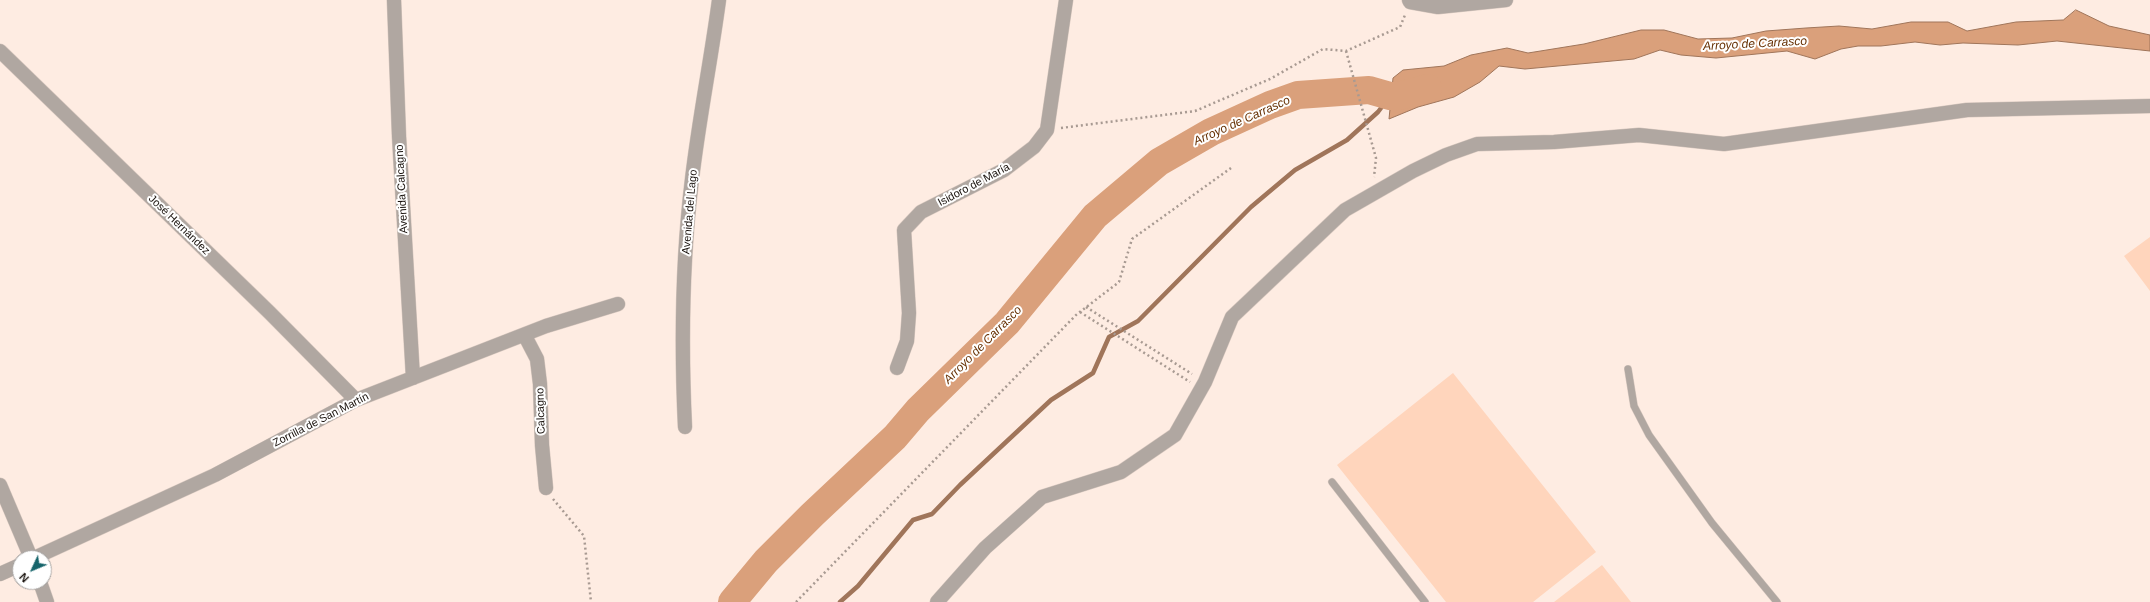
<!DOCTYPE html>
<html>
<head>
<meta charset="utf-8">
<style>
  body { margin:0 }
  #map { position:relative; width:2150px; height:602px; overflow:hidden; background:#feece2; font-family:Arial,sans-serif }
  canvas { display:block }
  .north { position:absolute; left:12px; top:550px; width:40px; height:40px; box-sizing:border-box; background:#fff; border:1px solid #a3a09e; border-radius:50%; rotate:226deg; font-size:11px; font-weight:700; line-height:16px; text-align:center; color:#18110c }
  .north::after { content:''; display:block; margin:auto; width:14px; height:18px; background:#16646b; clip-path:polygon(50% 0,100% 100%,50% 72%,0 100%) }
</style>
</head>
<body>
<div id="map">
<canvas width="2150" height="602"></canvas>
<div class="north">N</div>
</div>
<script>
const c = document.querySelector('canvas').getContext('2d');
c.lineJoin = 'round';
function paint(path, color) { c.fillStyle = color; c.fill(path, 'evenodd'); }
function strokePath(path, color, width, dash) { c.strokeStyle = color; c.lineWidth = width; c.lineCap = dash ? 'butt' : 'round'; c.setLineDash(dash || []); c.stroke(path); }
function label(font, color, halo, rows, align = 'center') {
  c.font = font + ' Arial,sans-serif'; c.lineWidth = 4; c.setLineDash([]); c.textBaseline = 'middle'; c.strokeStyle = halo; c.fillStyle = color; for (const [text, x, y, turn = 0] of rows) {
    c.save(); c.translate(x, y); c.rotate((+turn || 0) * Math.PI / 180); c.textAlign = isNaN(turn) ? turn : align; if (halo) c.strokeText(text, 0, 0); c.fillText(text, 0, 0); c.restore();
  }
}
paint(new Path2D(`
  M 2150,237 L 2150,291 L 2124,256 Z
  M 1453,373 L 1596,552 L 1533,602 L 1446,602 L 1337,465 Z
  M 1602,565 L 1631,602 L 1554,602 Z`), '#ffd5bc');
const water = new Path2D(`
  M 2076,10 L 2109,26 L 2150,35 L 2150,51 L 2057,41 L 2018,45 L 1963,43 L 1940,45 L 1915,42 L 1881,46 L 1858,46 L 1841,49 L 1815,59 L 1787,51 L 1716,58 L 1681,55 L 1660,50 L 1634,59 L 1525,69 L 1499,66 L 1480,82 L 1454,97 L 1418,107 L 1389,119 L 1393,78 L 1403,70 L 1444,66 L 1471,55 L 1507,48 L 1528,53 L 1584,44 L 1641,30 L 1664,30 L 1698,39 L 1732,38 L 1766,31 L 1806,28 L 1839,26 L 1872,29 L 1911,22 L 1948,22 L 1967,31 L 2016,22 L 2063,20 Z`);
paint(water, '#daa07b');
strokePath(water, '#a0755a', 1);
strokePath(new Path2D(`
  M 840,602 L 858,586 L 913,520 L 932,514 L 960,485 L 1051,400 L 1093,373 L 1109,337 L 1138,321 L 1251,207 L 1295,170 L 1347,140 L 1378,112 L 1390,96`), '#a0755a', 4.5);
strokePath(new Path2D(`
  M 732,602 L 766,561 L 812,515 L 895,437 L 918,410 L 1007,323 L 1095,216 L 1159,162 L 1211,132 L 1270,105 L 1298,95 L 1369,90 L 1390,96 L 1399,96 L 1428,88`), '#daa07b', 28);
const lane = new Path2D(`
  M 1628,369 L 1634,406 L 1649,435 L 1712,523 L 1777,602
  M 1332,482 L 1425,602`);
const street = new Path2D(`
  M 394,0 L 399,136 L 413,378
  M 1409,0 L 1410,2 L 1438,7 L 1506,0
  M 0,51 L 270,313 L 356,400
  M 525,336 L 537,359 L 540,384 L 542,445 L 546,488
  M 897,368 L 907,341 L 909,313 L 904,230 L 921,212 L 1004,170 L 1034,147 L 1047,130 L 1066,0
  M 685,427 C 681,344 682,261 692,179 C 699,119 711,60 719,0
  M 0,485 L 31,558
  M 34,558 L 215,475 L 356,400 L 546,326 L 618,304
  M 0,574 L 20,565
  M 40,582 L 47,602
  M 937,602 L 985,548 L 1042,497 L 1121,472 L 1175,435 L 1205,382 L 1232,317 L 1345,210 L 1413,171 L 1446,155 L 1477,144 L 1554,142 L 1639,135 L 1724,144 L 1967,110 L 2150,106`);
strokePath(lane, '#d9c9c0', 8);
strokePath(street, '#d9c9c0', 15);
strokePath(new Path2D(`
  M 1346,51 L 1376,158 L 1374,177
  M 1061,128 L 1195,111 L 1270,79 L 1323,49 L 1346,51 L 1400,27 L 1405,15
  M 1086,307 L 1192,374
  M 1080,312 L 1190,382
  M 553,499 L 584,536 L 591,602
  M 796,602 L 1076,315 L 1119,282 L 1132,239 L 1231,168`), '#a89a92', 2.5, [2, 3]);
strokePath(lane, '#b0a7a1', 7);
strokePath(street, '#b0a7a1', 14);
label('11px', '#18110c', '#fff', [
  ["Isidoro de María",974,185,-28],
  ["Avenida Calcagno",402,189,-93],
  ["Avenida del Lago",690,212,-85],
  ["José Hernández",179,225,44],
  ["Calcagno",541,411,-92],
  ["Zorrilla de San Martín",321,420,-27]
]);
label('italic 12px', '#663003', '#fff', [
  ["Arroyo de Carrasco",1755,44,-3],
  ["Arroyo de Carrasco",1242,121,-24],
  ["Arroyo de Carrasco",983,345,-45]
]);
</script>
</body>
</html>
